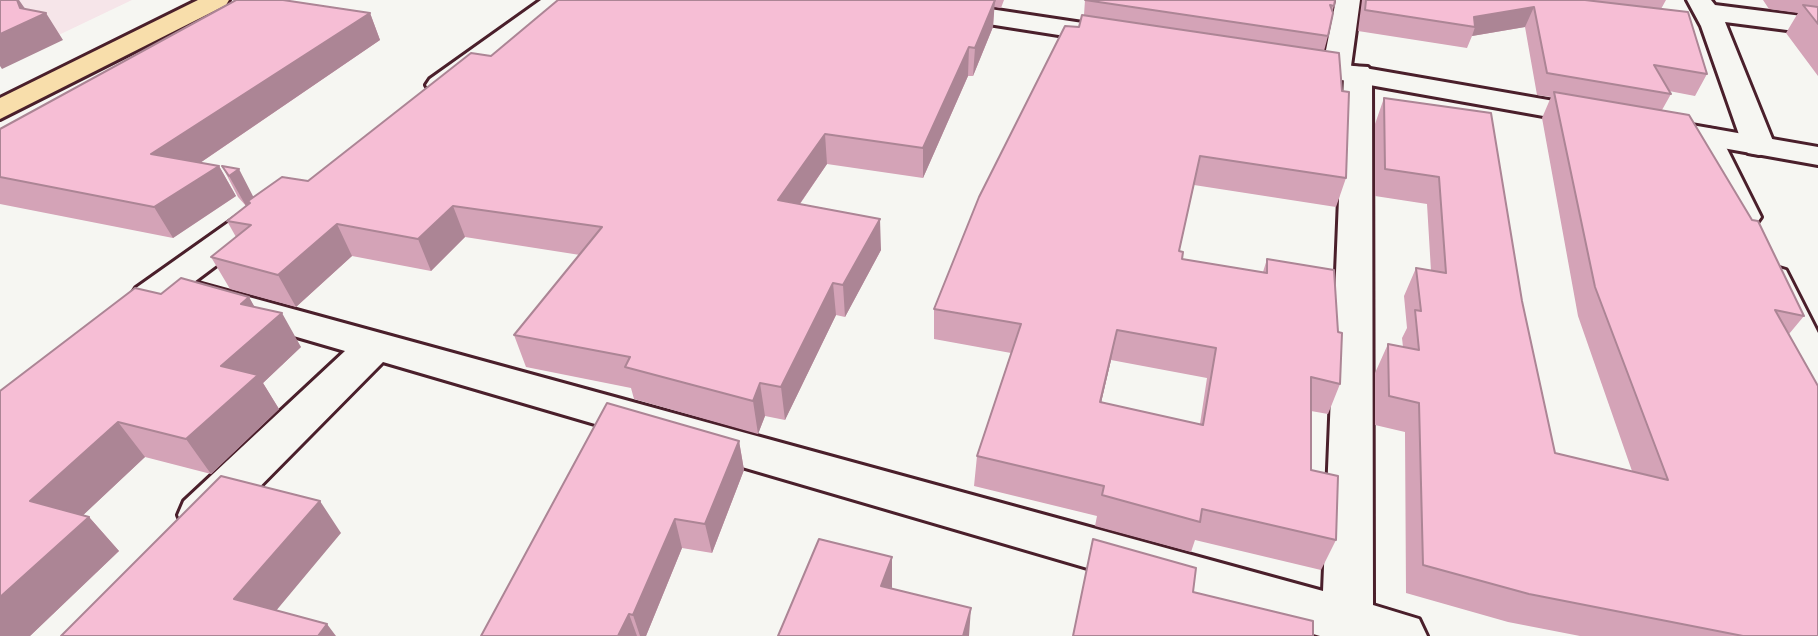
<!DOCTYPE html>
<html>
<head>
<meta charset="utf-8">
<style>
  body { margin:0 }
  canvas { display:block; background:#f6f6f2 }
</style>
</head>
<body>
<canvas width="1818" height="636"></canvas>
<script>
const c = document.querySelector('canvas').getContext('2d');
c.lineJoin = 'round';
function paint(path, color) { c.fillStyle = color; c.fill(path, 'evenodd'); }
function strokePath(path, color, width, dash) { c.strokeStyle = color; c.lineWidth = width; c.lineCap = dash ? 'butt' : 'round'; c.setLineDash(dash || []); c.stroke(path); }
paint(new Path2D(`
  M 0,0 L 132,0 L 0,63 Z`), '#f6e5e9');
const minor = new Path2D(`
  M 541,0 L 569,0 L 450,91 L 440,94 L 430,91 L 426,85 L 430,79 Z
  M 1336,0 L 1360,0 L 1351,66 L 1368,67 L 1372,73 L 1373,605 L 1419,619 L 1427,636 L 1320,636 L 383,362 L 218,529 L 201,534 L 184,529 L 178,515 L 184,501 L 345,351 L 170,300 L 149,309 L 136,306 L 130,297 L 136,288 L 266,196 L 278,193 L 290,196 L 295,203 L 290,210 L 194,282 L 1323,591 L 1344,76 L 1326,76 L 1322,70 Z
  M 1687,0 L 1711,0 L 1715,5 L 1818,18 L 1818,34 L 1725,22 L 1775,146 L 1770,153 L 1759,155 L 1748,153 L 1743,146 L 1701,26 Z
  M 1706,128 L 1717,130 L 1721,137 L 1761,217 L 1756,224 L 1744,227 L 1732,224 L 1727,217 L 1691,137 L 1695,130 Z
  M 1773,266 L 1786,270 L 1818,333 L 1818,390 L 1804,385 L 1798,375 L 1755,278 L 1760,270 Z`);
const tertiary = new Path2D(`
  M 868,0 L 930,0 L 1116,28 L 1125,30 L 1129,36 L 1125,42 L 1116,44 L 880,7 L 871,5 Z
  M 1290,55 L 1818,147 L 1818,165 L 1280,69 L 1276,63 L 1280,57 Z`);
const primary = new Path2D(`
  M 198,0 L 229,0 L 226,5 L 0,119 L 0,98 Z`);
strokePath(minor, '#4a1f2b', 6);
strokePath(tertiary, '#4a1f2b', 6);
strokePath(primary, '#4a1f2b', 6);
paint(minor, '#f6f6f2');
paint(tertiary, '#f6f6f2');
paint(primary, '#f8deab');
paint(new Path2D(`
  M 558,0 L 1004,0 L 1001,8 L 994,7 L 993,27 L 973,76 L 968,76 L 923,178 L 827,164 L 800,204 L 881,250 L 845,317 L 836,315 L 785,420 L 765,416 L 758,434 L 634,399 L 631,388 L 526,367 L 514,335 L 580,255 L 465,237 L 431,271 L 352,256 L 296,307 L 230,289 L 211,257 L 236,237 L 227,221 L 246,206 L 238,197 L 222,166 L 253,197 L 308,181 L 491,56 Z
  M 1085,0 L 1335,0 L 1328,36 L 1324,51 L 1346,178 L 1336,207 L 1194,185 L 1179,251 L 1182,259 L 1263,272 L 1267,259 L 1340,384 L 1328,414 L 1311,411 L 1311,470 L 1336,540 L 1321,570 L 1195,540 L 1191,552 L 1095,526 L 1097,516 L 974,486 L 977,456 L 1011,353 L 934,339 L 934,309 L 1079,27 L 1084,15 ZM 1111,360 L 1207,378 L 1200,424 L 1101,403 Z
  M 1362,0 L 1585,0 L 1589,1 L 1588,0 L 1666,0 L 1661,9 L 1707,74 L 1695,96 L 1669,91 L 1671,94 L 1662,110 L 1804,316 L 1789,334 L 1818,636 L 1580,636 L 1508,622 L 1406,593 L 1405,432 L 1375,425 L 1375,373 L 1388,344 L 1403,347 L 1402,338 L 1407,328 L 1404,296 L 1416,268 L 1431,271 L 1427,204 L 1375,196 L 1375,124 L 1384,98 L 1491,113 L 1522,301 L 1555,453 L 1632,471 L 1578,316 L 1542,118 L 1551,97 L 1537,95 L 1525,27 L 1472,36 L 1467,48 L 1358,31 Z
  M 1763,0 L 1818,0 L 1818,76 L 1786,33 L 1798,13 L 1769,9 Z
  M 370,13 L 380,40 L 200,163 L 219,166 L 236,196 L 173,238 L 0,204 L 0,129 Z
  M 161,294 L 249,297 L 254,307 L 301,347 L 263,383 L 279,409 L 211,474 L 145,457 L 83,515 L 89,517 L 119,551 L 30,636 Z
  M 739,441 L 744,470 L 712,553 L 682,548 L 646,636 L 481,636 Z`), '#d4a3b7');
paint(new Path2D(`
  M 17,0 L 19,0 L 26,10 L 46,13 L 63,40 L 2,69 L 0,66 L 0,34 L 20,8 Z
  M 995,0 L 993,27 L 973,76 L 975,48 Z
  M 1534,7 L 1525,27 L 1472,36 L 1475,27 L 1474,17 Z
  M 370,13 L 380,40 L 169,184 L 151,154 Z
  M 969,47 L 968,76 L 923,178 L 923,148 Z
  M 825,134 L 827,164 L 781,231 L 778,200 Z
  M 219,166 L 236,196 L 173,238 L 154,207 Z
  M 239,169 L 255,200 L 246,206 L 229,176 Z
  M 453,206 L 465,237 L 431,271 L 418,239 Z
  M 880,219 L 881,250 L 845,317 L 843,285 Z
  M 337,224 L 352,256 L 296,307 L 278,275 Z
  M 833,283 L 836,315 L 785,420 L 781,387 Z
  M 249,297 L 266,327 L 282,313 L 301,347 L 263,383 L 279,409 L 211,474 L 186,439 L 221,366 L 241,304 Z
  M 1117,330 L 1111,360 L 1094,433 L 1100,402 Z
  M 760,383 L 765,416 L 758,434 L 753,401 Z
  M 118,422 L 145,457 L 62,535 L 30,501 Z
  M 739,441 L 744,470 L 712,553 L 705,524 Z
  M 320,501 L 341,533 L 260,630 L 234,599 Z
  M 89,517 L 119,551 L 30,636 L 0,636 L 0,597 Z
  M 675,519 L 682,548 L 646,636 L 640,636 L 633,615 Z
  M 892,557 L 892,588 L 881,586 Z
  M 971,608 L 969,636 L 963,636 Z
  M 629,614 L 637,636 L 618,636 Z
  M 327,624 L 336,636 L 318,636 Z`), '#ac8595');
const building = new Path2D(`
  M 0,0 L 17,0 L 20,8 L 46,13 L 0,34 Z
  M 236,0 L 283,0 L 370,13 L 151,154 L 219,166 L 154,207 L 0,177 L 0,129 Z
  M 558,0 L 995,0 L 975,48 L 969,47 L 923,148 L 825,134 L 778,200 L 880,219 L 843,285 L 833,283 L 781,387 L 760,383 L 753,401 L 625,367 L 630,357 L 514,335 L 602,227 L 453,206 L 418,239 L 337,224 L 278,275 L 211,257 L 251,225 L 227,221 L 250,203 L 248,201 L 282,177 L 308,181 L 471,53 L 491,56 Z
  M 1085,0 L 1335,0 L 1334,6 L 1330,5 L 1333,13 L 1328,36 Z
  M 1366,0 L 1585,0 L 1688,12 L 1707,74 L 1654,65 L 1671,94 L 1547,73 L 1534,7 L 1474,17 L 1475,27 L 1365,10 Z
  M 1803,5 L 1818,7 L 1818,24 Z
  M 1082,15 L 1339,53 L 1342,91 L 1349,92 L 1346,178 L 1200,156 L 1179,251 L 1183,252 L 1182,259 L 1267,273 L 1267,259 L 1334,270 L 1338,332 L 1342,333 L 1340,384 L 1311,377 L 1311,470 L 1338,476 L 1336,540 L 1202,509 L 1200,522 L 1102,495 L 1104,486 L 977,456 L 1021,324 L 934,309 L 979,197 L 1065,26 L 1079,27 ZM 1117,330 L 1216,348 L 1203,425 L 1100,402 Z
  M 1554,92 L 1689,115 L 1752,220 L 1758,221 L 1804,316 L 1775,310 L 1818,386 L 1818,636 L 1743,636 L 1529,594 L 1423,565 L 1419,403 L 1389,396 L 1388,344 L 1419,350 L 1415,310 L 1421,311 L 1416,268 L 1446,273 L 1439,177 L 1385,169 L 1384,98 L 1491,113 L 1522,301 L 1555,453 L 1668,480 L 1595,287 Z
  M 222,166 L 239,169 L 229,176 Z
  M 181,278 L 249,297 L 241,304 L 282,313 L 221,366 L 258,375 L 186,439 L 118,422 L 30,501 L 89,517 L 0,597 L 0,391 L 135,288 L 161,294 Z
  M 607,403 L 739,441 L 705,524 L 675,519 L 633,615 L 629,614 L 618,636 L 481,636 Z
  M 221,476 L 320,501 L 234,599 L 327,624 L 318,636 L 61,636 Z
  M 819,539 L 892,557 L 881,586 L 971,608 L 963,636 L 778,636 Z
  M 1093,539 L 1196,568 L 1193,592 L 1313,621 L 1313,636 L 1073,636 Z`);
paint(building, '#f6bed5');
strokePath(building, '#ac8595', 2);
</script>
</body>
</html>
